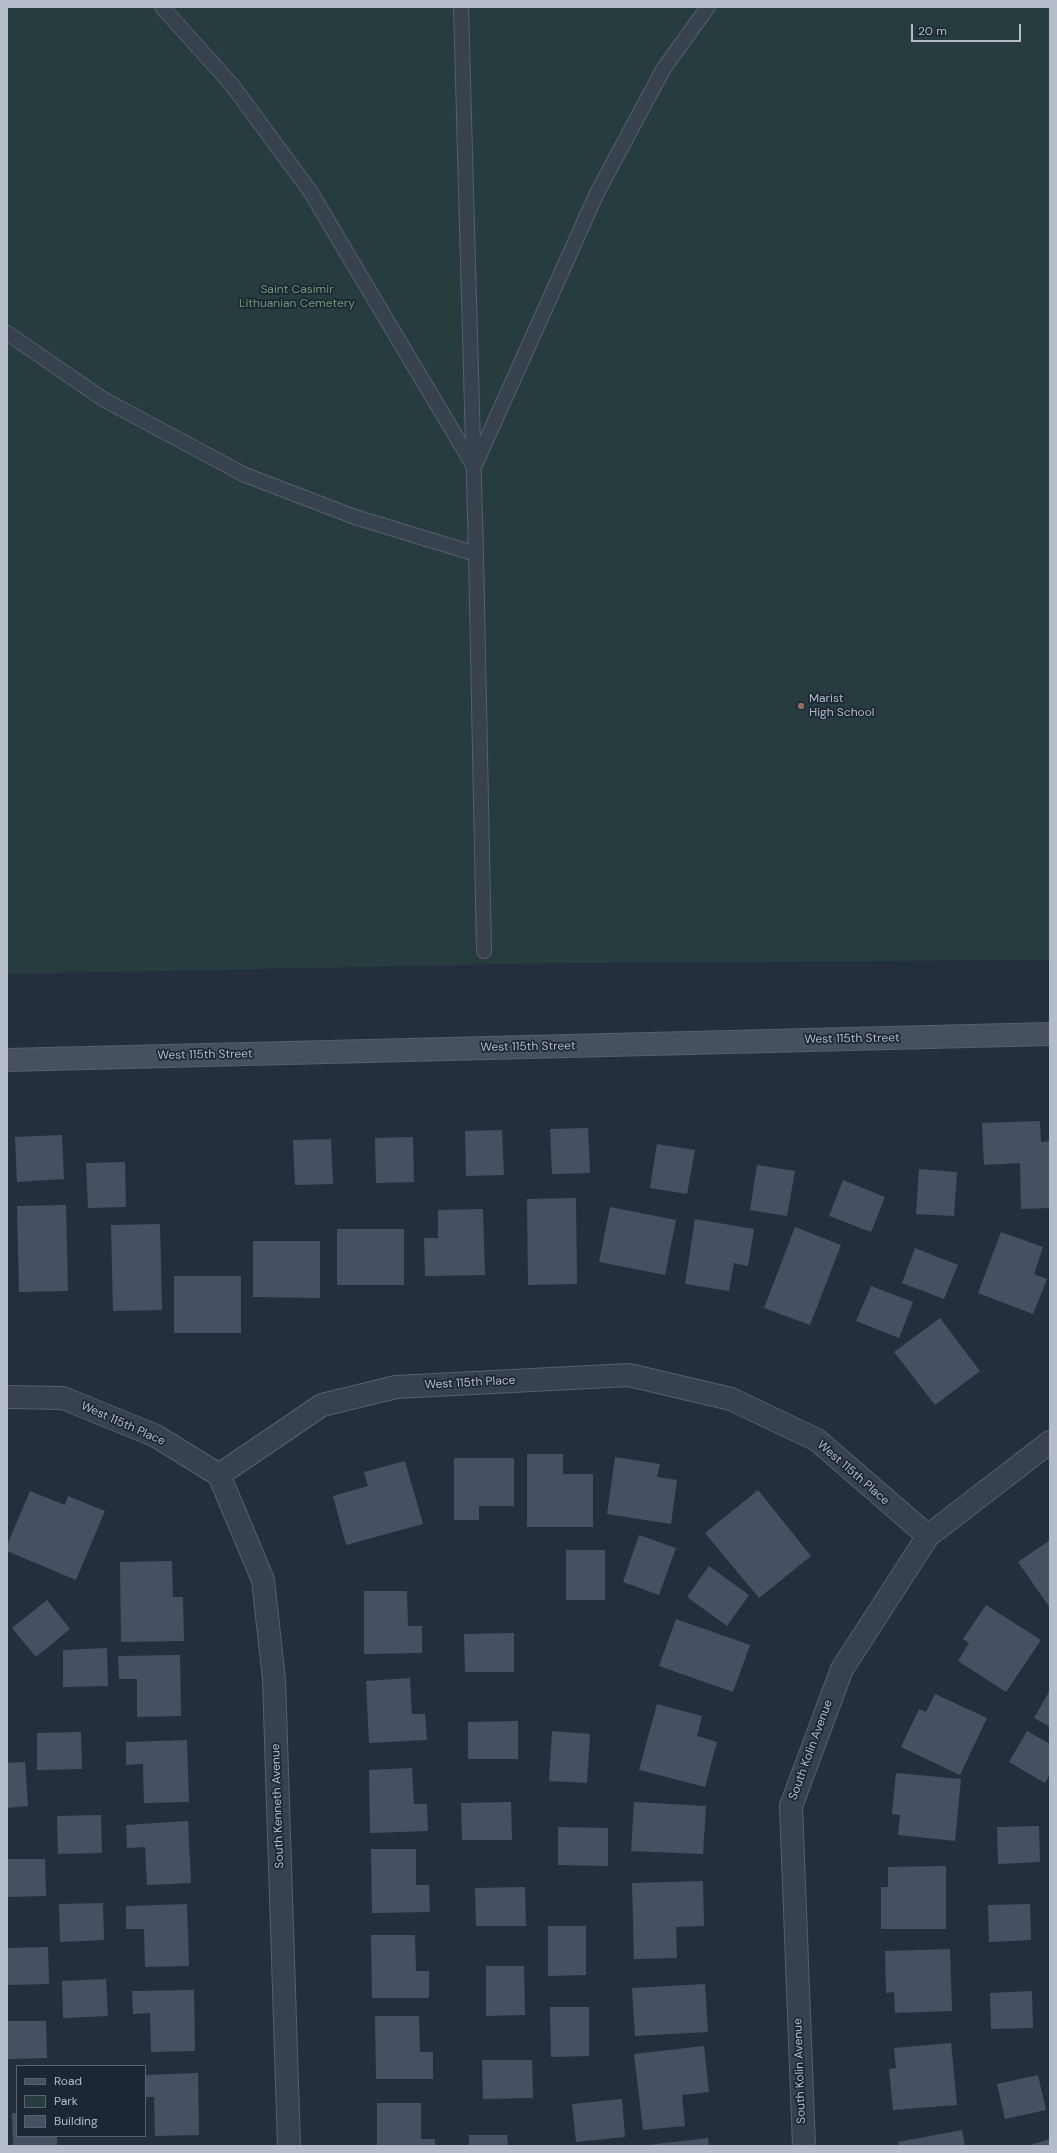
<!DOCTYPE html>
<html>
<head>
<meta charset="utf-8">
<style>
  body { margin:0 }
  #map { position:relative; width:1057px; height:2153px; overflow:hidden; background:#242f3e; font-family:"DM Sans",sans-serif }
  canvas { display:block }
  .frame { position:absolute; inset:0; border:8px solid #b4bcc9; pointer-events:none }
  .legend { position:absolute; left:16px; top:2065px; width:130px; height:72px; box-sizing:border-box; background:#1d2633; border:1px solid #59626f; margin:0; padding:5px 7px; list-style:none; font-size:12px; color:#b4bcc9 }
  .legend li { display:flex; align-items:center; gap:8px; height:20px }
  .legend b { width:20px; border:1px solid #59626f }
  .scale { position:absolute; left:911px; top:24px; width:110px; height:18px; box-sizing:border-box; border:2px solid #b4bcc9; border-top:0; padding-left:5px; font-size:12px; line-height:14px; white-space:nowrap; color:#b4bcc9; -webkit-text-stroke:3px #1d2633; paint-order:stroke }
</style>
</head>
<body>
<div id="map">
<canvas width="1057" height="2153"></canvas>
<div class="frame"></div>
<ul class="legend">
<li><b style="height:5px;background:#465061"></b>Road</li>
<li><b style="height:11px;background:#263c3f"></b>Park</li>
<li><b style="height:11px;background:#455162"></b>Building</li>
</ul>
<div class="scale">20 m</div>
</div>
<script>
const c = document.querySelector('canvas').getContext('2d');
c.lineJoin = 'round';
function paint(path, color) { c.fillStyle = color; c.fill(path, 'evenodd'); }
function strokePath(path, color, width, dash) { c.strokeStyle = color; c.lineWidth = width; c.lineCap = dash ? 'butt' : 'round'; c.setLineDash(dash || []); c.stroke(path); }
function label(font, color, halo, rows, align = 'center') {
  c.font = font + ' "DM Sans",sans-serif'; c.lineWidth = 3.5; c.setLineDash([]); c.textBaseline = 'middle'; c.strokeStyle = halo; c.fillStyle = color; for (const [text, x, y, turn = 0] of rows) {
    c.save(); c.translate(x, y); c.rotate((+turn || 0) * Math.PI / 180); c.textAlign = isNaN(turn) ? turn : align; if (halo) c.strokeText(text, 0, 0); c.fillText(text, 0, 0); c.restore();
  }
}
paint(new Path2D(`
  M 7,7 L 1050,7 L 1050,960 L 561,963 L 7,974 Z`), '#263c3f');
paint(new Path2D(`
  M 1040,1121 L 1041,1142 L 1050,1141 L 1050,1208 L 1021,1209 L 1020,1163 L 984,1165 L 982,1123 Z
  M 588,1128 L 590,1173 L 552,1174 L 550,1129 Z
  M 502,1130 L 504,1175 L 466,1176 L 465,1131 Z
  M 62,1135 L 64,1179 L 17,1182 L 15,1137 Z
  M 413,1137 L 414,1182 L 376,1183 L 375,1138 Z
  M 331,1139 L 333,1184 L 295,1185 L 293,1140 Z
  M 657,1144 L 695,1150 L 687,1194 L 650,1188 Z
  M 125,1162 L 126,1207 L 88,1208 L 86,1163 Z
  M 757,1165 L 795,1171 L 787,1216 L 750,1210 Z
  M 919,1169 L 957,1172 L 954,1216 L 916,1214 Z
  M 843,1180 L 885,1197 L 871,1232 L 829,1216 Z
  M 576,1198 L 577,1284 L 528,1285 L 527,1199 Z
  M 66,1205 L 68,1291 L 19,1292 L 17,1206 Z
  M 610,1207 L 676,1220 L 665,1275 L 599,1262 Z
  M 483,1209 L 485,1275 L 425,1276 L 424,1238 L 438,1238 L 438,1210 Z
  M 695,1219 L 754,1229 L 748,1266 L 734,1263 L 729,1291 L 685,1284 Z
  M 160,1224 L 162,1310 L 113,1311 L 111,1225 Z
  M 795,1227 L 841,1245 L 810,1325 L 764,1308 Z
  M 337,1229 L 404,1229 L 404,1285 L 337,1285 Z
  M 1001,1232 L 1043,1247 L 1034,1274 L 1047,1279 L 1033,1314 L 978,1293 Z
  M 253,1241 L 320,1241 L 320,1298 L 253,1297 Z
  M 915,1248 L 958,1265 L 944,1299 L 902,1283 Z
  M 174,1276 L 241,1276 L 241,1333 L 174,1333 Z
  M 871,1286 L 913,1302 L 899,1338 L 856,1321 Z
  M 940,1318 L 980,1371 L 935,1405 L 894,1352 Z
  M 527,1454 L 563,1454 L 563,1474 L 593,1474 L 593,1527 L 527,1527 Z
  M 615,1457 L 660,1464 L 657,1477 L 677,1480 L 671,1524 L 607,1514 Z
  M 454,1458 L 514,1458 L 514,1506 L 479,1506 L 479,1520 L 454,1520 Z
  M 405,1461 L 423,1524 L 346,1545 L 333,1496 L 368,1486 L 364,1472 Z
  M 758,1490 L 811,1556 L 759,1598 L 705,1533 Z
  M 30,1491 L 65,1505 L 68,1496 L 105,1511 L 76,1580 L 7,1551 L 7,1545 Z
  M 639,1535 L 676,1548 L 659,1595 L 623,1582 Z
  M 1050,1540 L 1050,1608 L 1018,1562 Z
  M 566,1550 L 605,1550 L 605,1600 L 566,1600 Z
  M 172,1561 L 173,1597 L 183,1597 L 184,1641 L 121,1642 L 120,1562 Z
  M 709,1566 L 749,1595 L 727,1626 L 687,1597 Z
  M 364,1591 L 407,1591 L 408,1626 L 422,1626 L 422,1653 L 364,1654 Z
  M 47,1600 L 70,1629 L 36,1657 L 12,1628 Z
  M 986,1605 L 1041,1640 L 1006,1692 L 958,1661 L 969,1643 L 963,1639 Z
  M 676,1619 L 750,1645 L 733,1692 L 659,1666 Z
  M 514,1633 L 514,1672 L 465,1672 L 464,1634 Z
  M 107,1648 L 108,1686 L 63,1687 L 63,1650 Z
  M 180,1655 L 181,1716 L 137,1717 L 137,1679 L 119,1679 L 118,1656 Z
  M 410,1678 L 412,1714 L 425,1714 L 427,1740 L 369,1743 L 366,1681 Z
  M 1050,1690 L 1050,1727 L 1034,1718 Z
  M 935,1694 L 987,1718 L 960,1775 L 901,1747 L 919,1709 L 926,1712 Z
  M 657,1704 L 702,1716 L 697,1736 L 717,1742 L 705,1787 L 639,1770 Z
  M 518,1721 L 518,1759 L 468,1759 L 468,1722 Z
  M 552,1731 L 590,1734 L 587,1783 L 549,1781 Z
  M 1027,1731 L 1050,1744 L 1050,1774 L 1045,1783 L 1009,1762 Z
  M 81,1732 L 82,1769 L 37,1770 L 37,1733 Z
  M 187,1740 L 189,1802 L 144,1803 L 143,1764 L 126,1765 L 126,1742 Z
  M 25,1762 L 28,1806 L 7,1808 L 7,1763 Z
  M 412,1768 L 414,1804 L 427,1804 L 428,1831 L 370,1833 L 369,1770 Z
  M 896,1773 L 961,1779 L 955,1841 L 898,1835 L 900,1815 L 892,1814 Z
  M 511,1802 L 512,1840 L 462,1840 L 461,1803 Z
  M 634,1802 L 706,1806 L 703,1854 L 631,1851 Z
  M 101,1815 L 102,1853 L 58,1854 L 57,1816 Z
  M 188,1821 L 191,1883 L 147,1885 L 145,1847 L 127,1848 L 126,1825 Z
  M 1039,1826 L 1040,1862 L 998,1864 L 997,1827 Z
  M 558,1827 L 608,1828 L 608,1866 L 558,1865 Z
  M 371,1849 L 416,1849 L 416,1885 L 429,1885 L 430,1912 L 372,1913 Z
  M 7,1859 L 45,1859 L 46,1896 L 7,1897 Z
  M 946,1866 L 946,1929 L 881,1929 L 881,1887 L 888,1887 L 888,1867 Z
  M 703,1881 L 704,1926 L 676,1927 L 677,1958 L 634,1959 L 632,1883 Z
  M 525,1887 L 526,1926 L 476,1926 L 475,1888 Z
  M 103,1903 L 104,1940 L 60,1942 L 59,1904 Z
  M 187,1904 L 189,1966 L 145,1967 L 144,1929 L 126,1929 L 126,1906 Z
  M 1030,1904 L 1031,1940 L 989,1942 L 988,1905 Z
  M 548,1926 L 586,1926 L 586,1975 L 548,1976 Z
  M 371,1935 L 415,1935 L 416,1971 L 429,1971 L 429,1998 L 372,1998 Z
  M 48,1947 L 49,1984 L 7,1985 L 7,1948 Z
  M 950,1949 L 952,2011 L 895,2013 L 894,1992 L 886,1993 L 885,1951 Z
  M 486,1966 L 524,1966 L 525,2015 L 486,2016 Z
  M 106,1979 L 108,2016 L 63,2018 L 62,1981 Z
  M 705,1984 L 708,2032 L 635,2036 L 632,1988 Z
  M 194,1990 L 195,2051 L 151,2052 L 150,2013 L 133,2014 L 132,1991 Z
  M 1032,1991 L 1033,2028 L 991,2029 L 990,1993 Z
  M 550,2007 L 589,2007 L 589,2056 L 551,2057 Z
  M 375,2016 L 419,2016 L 420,2052 L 433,2052 L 433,2079 L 376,2079 Z
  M 7,2021 L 46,2021 L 47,2058 L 7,2059 Z
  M 951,2043 L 957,2105 L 893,2110 L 889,2069 L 896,2068 L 894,2048 Z
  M 704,2046 L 709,2092 L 682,2095 L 685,2126 L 643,2130 L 634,2054 Z
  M 482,2060 L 532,2060 L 533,2098 L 483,2099 Z
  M 198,2073 L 199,2135 L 155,2136 L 154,2097 L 145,2097 L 145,2075 Z
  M 1038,2075 L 1046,2110 L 1005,2119 L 997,2084 Z
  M 622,2099 L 625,2137 L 576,2142 L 572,2104 Z
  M 377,2103 L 421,2103 L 421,2139 L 435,2139 L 435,2146 L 377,2146 Z
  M 12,2113 L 17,2113 L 17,2136 L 57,2136 L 57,2146 L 13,2146 Z
  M 962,2130 L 965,2146 L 899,2146 L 898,2142 Z
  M 469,2135 L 507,2135 L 508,2146 L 469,2146 Z
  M 708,2138 L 709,2146 L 648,2146 L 648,2145 Z
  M 1050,2139 L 1050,2146 L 1027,2146 Z`), '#455162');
const lane = new Path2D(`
  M 162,7 L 232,85 L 310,191 L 473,465
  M 461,7 L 476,554 L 484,951
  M 7,333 L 103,399 L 245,475 L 355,517 L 476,554
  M 476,463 L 597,193 L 664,68 L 708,7`);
const street = new Path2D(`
  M 7,1397 L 63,1398 L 156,1436 L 219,1475 L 322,1405 L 396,1387 L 629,1375 L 731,1399 L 817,1440 L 928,1536
  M 219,1475 L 263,1580 L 274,1679 L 289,2146
  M 804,2146 L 791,1806 L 842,1669 L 928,1536 L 1050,1442`);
const secondary = new Path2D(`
  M 7,1060 L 1050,1034`);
strokePath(lane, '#565f6c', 16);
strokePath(street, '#565f6c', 24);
strokePath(secondary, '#565f6c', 24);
strokePath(lane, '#38414e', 14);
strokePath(street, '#38414e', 22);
strokePath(secondary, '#465061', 22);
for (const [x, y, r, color] of [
  [801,706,4,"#8d6e63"]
]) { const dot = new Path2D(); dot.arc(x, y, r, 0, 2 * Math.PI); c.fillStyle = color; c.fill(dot); strokePath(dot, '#1d2633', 1.5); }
label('12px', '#6b9a76', '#1d2633', [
  ["Saint Casimir",297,290],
  ["Lithuanian Cemetery",297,304]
]);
label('12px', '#b4bcc9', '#1d2633', [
  ["Marist",809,699],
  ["High School",809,713]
], 'left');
label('12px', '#b4bcc9', '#1d2633', [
  ["West 115th Street",852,1039,-1],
  ["West 115th Street",528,1047,-1],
  ["West 115th Street",205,1055,-1],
  ["West 115th Place",470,1383,-3],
  ["West 115th Place",123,1424,24],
  ["West 115th Place",853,1473,41],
  ["South Kolin Avenue",811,1750,-70],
  ["South Kenneth Avenue",278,1806,-92],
  ["South Kolin Avenue",800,2071,-92]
]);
</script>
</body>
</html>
